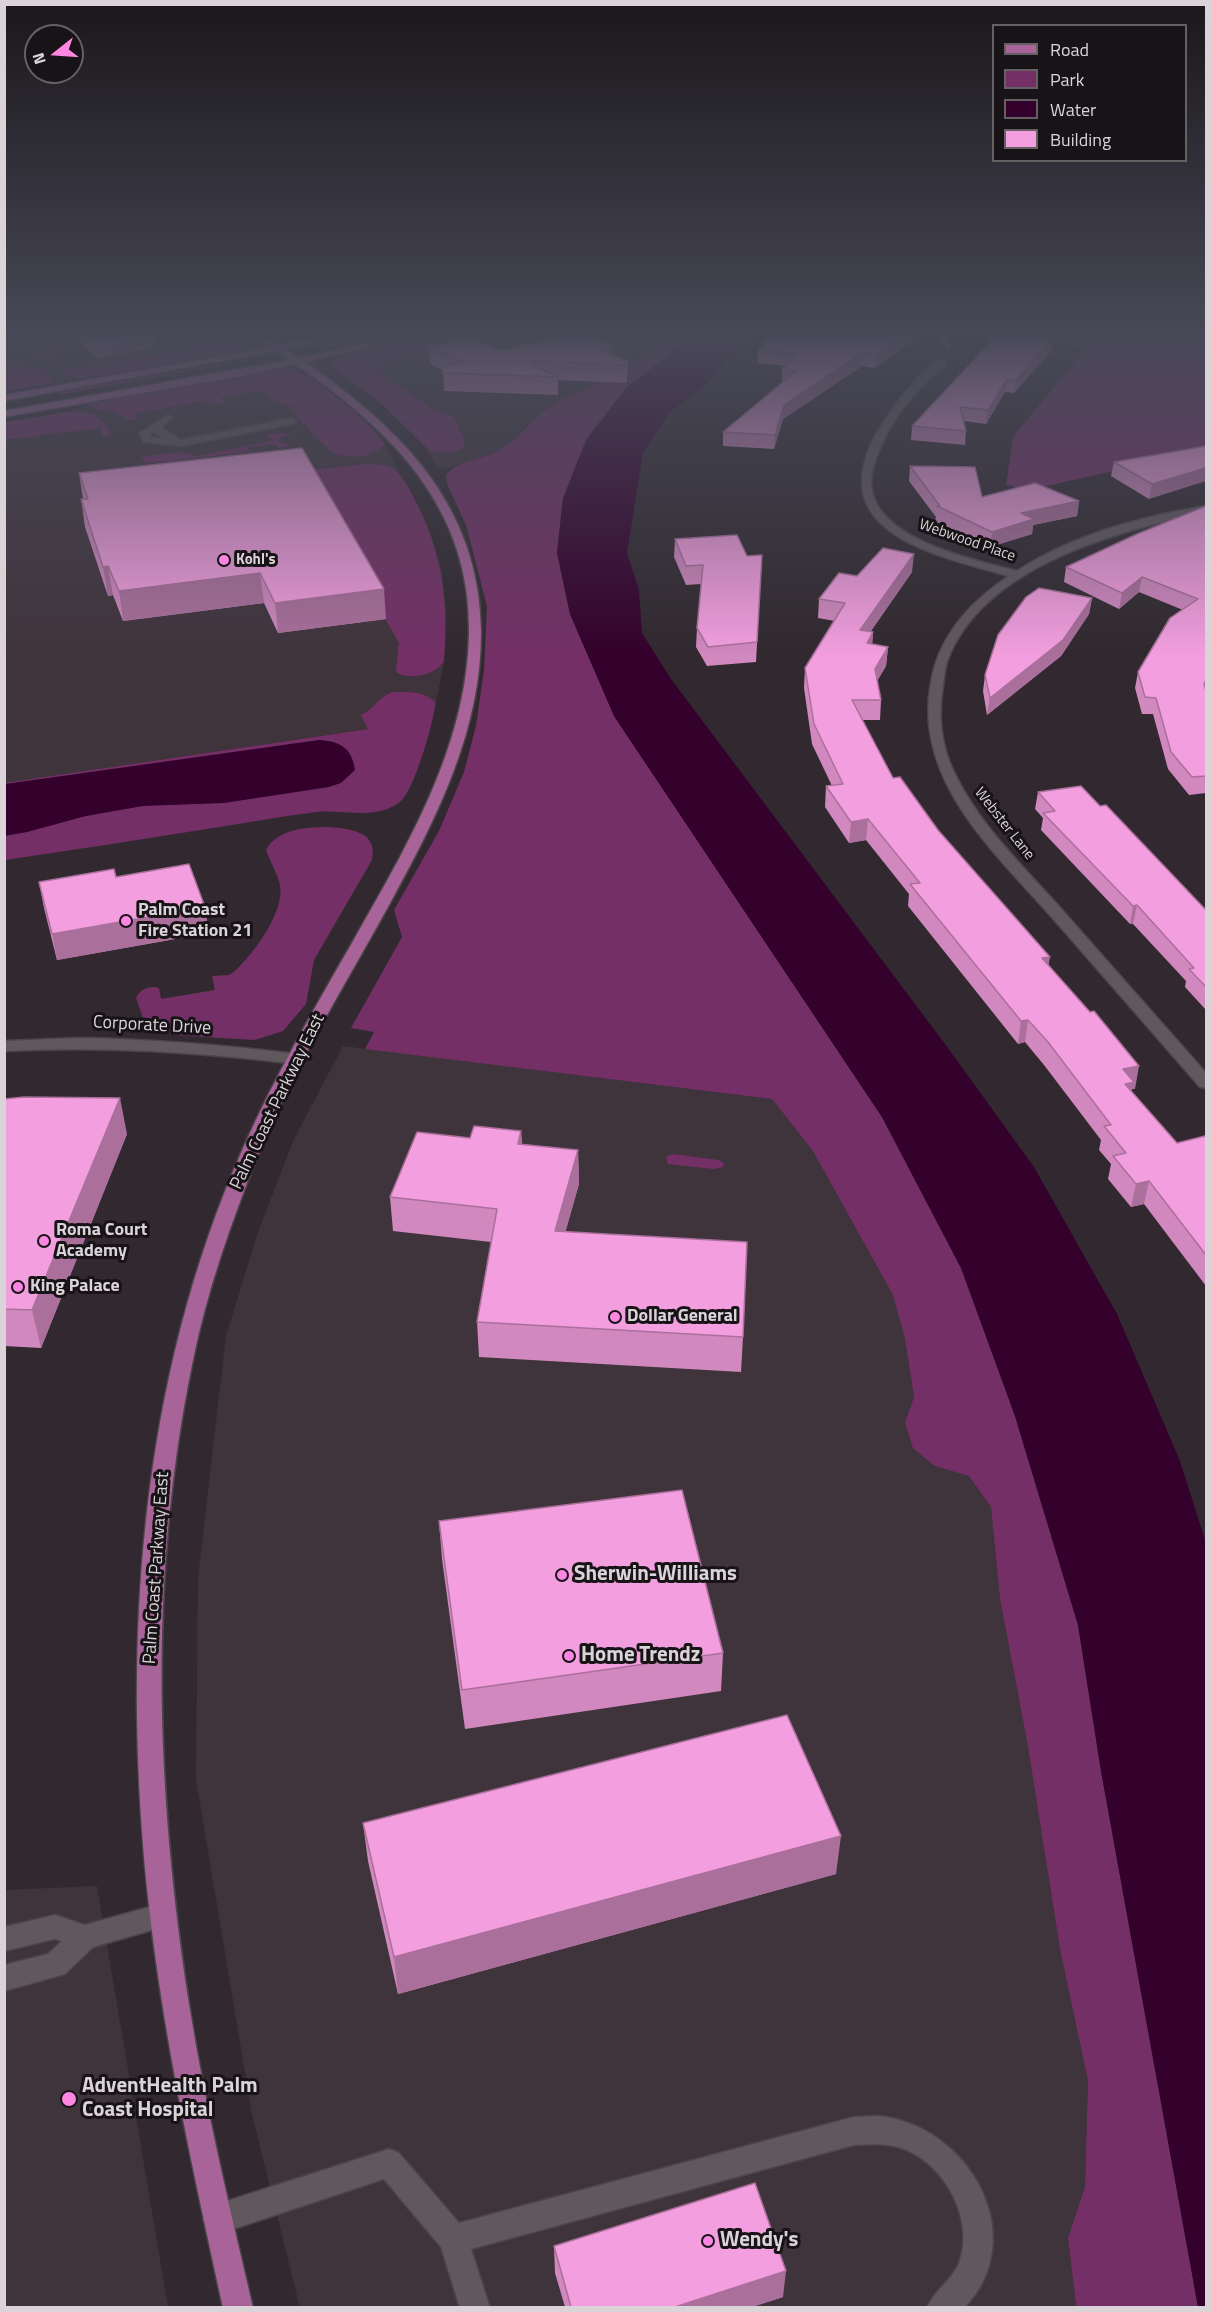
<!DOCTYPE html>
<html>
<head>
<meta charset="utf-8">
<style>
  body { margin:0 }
  #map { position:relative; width:1211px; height:2312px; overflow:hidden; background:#31292f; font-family:"Titillium Web",sans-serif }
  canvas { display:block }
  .frame { position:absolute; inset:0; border:6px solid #dad4d8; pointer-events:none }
  .legend { position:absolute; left:992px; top:24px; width:195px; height:138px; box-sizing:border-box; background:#171316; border:2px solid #656064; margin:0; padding:8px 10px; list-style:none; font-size:18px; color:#dad4d8 }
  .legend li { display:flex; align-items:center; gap:12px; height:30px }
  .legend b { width:30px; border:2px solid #656064 }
  .north { position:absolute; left:24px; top:24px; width:60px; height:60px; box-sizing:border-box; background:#171316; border:2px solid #656064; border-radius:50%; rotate:253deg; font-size:16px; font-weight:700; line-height:24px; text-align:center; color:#dad4d8 }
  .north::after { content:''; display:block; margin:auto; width:21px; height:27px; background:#fd86e2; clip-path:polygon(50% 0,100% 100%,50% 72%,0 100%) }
</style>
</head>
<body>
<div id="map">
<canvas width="1211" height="2312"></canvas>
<div class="frame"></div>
<ul class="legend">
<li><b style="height:8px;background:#a86399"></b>Road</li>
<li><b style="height:16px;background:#743066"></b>Park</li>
<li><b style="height:16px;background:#34002c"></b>Water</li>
<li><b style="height:16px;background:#f39ede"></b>Building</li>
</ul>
<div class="north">N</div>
</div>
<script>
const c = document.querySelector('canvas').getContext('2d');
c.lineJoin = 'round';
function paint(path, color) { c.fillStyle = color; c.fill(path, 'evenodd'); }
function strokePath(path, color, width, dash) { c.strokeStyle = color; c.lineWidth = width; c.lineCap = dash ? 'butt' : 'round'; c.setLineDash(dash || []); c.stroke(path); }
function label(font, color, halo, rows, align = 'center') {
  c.font = font + ' "Titillium Web",sans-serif'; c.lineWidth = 6; c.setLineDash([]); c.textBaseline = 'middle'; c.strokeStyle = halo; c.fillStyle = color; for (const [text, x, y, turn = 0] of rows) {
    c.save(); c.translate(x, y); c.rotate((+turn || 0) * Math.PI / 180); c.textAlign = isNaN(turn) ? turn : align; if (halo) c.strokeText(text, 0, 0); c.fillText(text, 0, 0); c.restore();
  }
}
paint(new Path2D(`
  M 5,333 L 242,333 L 269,347 L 5,392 Z
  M 442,333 L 669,333 L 615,375 L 528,424 L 515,439 L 499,451 L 454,466 L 437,469 L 427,449 L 400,421 L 372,396 L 330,366 L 336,359 L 350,353 Z
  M 283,368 L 295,369 L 322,386 L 351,410 L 383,441 L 430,533 L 442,572 L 446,612 L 444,661 L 433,719 L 5,783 L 5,422 L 66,412 L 87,404 Z
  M 343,1046 L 772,1099 L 813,1151 L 893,1295 L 905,1339 L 914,1397 L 905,1422 L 935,1466 L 969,1476 L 991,1507 L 1000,1599 L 1027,1741 L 1060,1949 L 1088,2081 L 1085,2187 L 1068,2238 L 1078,2307 L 300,2308 L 252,2114 L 196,1779 L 198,1578 L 226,1336 L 258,1232 L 294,1139 Z
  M 97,1886 L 168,2307 L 5,2307 L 4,1890 Z`), '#40343c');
paint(new Path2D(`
  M 62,333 L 88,333 L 96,340 L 68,343 L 51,353 L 60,355 L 51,357 L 56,361 L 68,360 L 56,363 L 24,354 L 36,355 L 73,336 Z
  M 184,333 L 217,333 L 248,343 L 250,346 L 238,353 L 82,378 L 63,375 L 64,371 L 73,368 L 180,351 L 199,343 L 197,338 Z
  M 369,333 L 410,333 L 354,346 L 349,344 L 316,349 L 312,346 Z
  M 442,333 L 507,333 L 392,360 L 374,368 L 431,408 L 454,417 L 464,440 L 464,448 L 450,453 L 430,451 L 383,405 L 330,366 L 336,359 L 350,353 Z
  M 669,333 L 697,333 L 625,389 L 563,498 L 557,553 L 570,614 L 614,716 L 882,1117 L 961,1268 L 1015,1416 L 1078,1625 L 1101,1771 L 1198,2307 L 1078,2308 L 1076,2304 L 1068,2238 L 1085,2187 L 1088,2081 L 1060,1949 L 1027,1741 L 1000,1599 L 991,1507 L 969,1476 L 935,1466 L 913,1448 L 905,1422 L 914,1397 L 905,1339 L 893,1295 L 813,1151 L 772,1099 L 365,1049 L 374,1032 L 351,1028 L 402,937 L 394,910 L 439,831 L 464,772 L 476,726 L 484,670 L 487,606 L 466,525 L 448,486 L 446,475 C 460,459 482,460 500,450 C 518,439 531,421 548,408 C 569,393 593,388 614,375 C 634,364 652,347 669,333 Z
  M 1002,333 C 1070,333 1138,341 1206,346 L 1206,352 L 1203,352 L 1206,362 L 1206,450 L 1029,490 L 1006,485 L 1013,437 L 1085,349 Z
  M 1077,333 L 1113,333 L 1206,339 L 1206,345 L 1110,338 Z
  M 10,363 L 39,369 L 54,381 L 50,384 L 5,391 L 5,370 L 13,367 L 5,364 Z
  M 231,364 L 63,394 L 59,392 L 216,365 Z
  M 283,368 C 288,368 293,369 297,371 C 315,378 379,428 384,445 C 372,458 344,461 330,450 C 317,440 307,426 295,415 L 299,414 L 287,404 L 283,405 L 260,390 L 223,397 L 220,399 L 228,402 L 217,404 L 203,401 L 137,413 L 133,416 L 140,419 L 127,420 L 116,413 L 90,407 L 87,404 Z
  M 74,411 C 94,412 103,417 111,435 L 103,436 L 101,428 L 39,435 L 39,437 L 5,439 L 5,422 Z
  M 279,433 L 295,436 L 283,436 L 277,441 L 292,446 L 279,448 L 276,444 L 248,447 L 249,452 L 246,452 L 153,463 L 145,462 L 141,457 L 179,452 L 197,456 L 270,441 L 274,439 L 264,436 Z
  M 368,464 C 376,465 387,464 394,469 C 403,476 410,491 415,500 C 442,551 449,604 444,661 C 436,675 409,681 396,672 L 399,643 L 301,471 Z
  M 394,692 C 409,692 424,691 435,702 C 435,720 414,790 401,801 C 377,821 344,809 317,812 C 282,816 247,823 213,828 C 143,839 74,850 5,860 L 4,783 L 368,729 L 361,715 C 375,709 378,696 394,692 Z
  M 330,827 C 352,829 378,832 372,860 L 314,960 L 306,1004 L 283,1031 L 255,1040 L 222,1038 L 177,1035 L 160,1031 L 145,1023 L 136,998 C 140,989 150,985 159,988 L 161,999 L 215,990 L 212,976 L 229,975 L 235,971 C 253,954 285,912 280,885 C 277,873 270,861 266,850 C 278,828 308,827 330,827 Z
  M 673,1154 L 718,1160 L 724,1163 L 723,1167 L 714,1169 L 668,1164 L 666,1157 Z`), '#743066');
paint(new Path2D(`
  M 697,333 L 764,333 L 726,358 L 715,377 L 669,413 L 643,453 L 627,553 L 639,590 L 642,633 L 671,679 L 945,1044 L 1034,1167 L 1117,1314 L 1180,1461 L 1206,1543 L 1206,2307 L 1198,2307 L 1101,1771 L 1078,1625 L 1015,1416 L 961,1268 L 882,1117 L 614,716 L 570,614 L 557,553 L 563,498 L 586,440 L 625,389 Z
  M 319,740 C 340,741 352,748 355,770 L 341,783 L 329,787 L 224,803 L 143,806 L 86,816 L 27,832 L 5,836 L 5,784 Z`), '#34002c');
const minor = new Path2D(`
  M 942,360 L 945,361 L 945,365 C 917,389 893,415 879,451 C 874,463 869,477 872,491 C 882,541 975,560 1017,571 C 1072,535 1143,516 1206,506 L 1206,512 C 1118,531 985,565 948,659 C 945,667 944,678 943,686 C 938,715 941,744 953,770 C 977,822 1019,862 1056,903 C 1106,960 1156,1016 1206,1073 L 1206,1088 L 1200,1087 C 1152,1032 1104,977 1056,922 C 997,854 912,782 931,682 C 939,635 970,602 1009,576 C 930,554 814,530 883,423 C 895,404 921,368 942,360 Z
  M 168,415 L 173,418 L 161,427 L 181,440 L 292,418 L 297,421 L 292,424 L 181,446 L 143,442 L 140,434 L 141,432 ZM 154,432 L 163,438 L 151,437 L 150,435 Z
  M 78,1038 C 151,1039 223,1045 296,1054 L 302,1055 L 304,1059 L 302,1063 L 296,1064 C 199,1052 102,1046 4,1051 L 4,1041 Z
  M 164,1903 L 173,1906 L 177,1915 L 173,1924 L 93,1947 L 65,1974 L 4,1991 L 4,1965 L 48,1954 L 62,1941 L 55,1939 L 4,1951 L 4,1927 L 55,1915 L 85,1925 Z
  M 878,2116 C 968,2124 1033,2237 964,2308 L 927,2308 C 934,2290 952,2281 959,2263 C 975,2221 946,2165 904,2149 C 888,2143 870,2144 854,2145 L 471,2249 L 490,2308 L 460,2308 L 441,2247 L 384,2179 L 218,2234 L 208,2229 L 203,2219 L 208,2209 L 218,2204 L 389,2149 L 399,2153 L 459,2223 L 854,2117 Z`);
const major = new Path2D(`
  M 247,333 L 258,333 L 280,345 L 340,333 L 358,333 L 286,350 L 299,358 L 413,333 L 429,333 L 305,362 C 401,429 479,505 481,630 C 482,730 436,819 389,905 C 344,987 293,1068 258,1155 C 231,1223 206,1293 192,1365 C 148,1579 156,1795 190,2010 C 206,2110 230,2209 253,2308 L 223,2308 C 194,2175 164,2041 149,1906 C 121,1650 138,1383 244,1146 C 275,1076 314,1009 352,943 C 407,846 467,747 469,633 C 471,507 391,430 295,364 L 247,375 L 4,417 L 4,411 L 289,360 L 277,351 L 4,401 L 4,395 L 270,347 Z`);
strokePath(minor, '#4b4449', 3);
strokePath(major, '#4b4449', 3);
paint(minor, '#61585e');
paint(major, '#a86399');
paint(new Path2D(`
  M 69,333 L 148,333 L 156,347 L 98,358 Z
  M 924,333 L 875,368 L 862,366 L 783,419 L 774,449 L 723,446 L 723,432 L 782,382 L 782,369 L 786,366 L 757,363 L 758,350 Z
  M 938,333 L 950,333 L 948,351 Z
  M 429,347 L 502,351 L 614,356 L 628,361 L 627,379 L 627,383 L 558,380 L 558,395 L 444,391 L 443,370 L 430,364 Z
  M 1052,350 L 1014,393 L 1005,392 L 986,424 L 964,421 L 966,431 L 965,445 L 911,440 L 912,426 Z
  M 1206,446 L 1149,499 L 1111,476 L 1114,462 Z
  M 910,466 L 982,497 L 1079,501 L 1077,516 L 1033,525 L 1032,534 L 990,547 L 935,521 L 936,517 L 909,481 Z
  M 79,473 L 386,619 L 278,633 L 264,603 L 123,621 L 113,595 L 108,596 L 85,527 L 81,499 L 83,499 Z
  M 1206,506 L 1206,793 L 1189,795 L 1168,769 L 1153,714 L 1142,714 L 1135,688 L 1138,672 L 1183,610 L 1139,592 L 1119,609 L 1064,582 L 1066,567 Z
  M 675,539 L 747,556 L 762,555 L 756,662 L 707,666 L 696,647 L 697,628 L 701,584 L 686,585 L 674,557 Z
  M 912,572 L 871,631 L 873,632 L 872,644 L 888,647 L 886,666 L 877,681 L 881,700 L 880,720 L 862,720 L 893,778 L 938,830 L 1049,965 L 1135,1089 L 1132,1089 L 1132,1092 L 1177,1143 L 1206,1138 L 1206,1286 L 1144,1204 L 1131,1207 L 1108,1179 L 1111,1164 L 1099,1150 L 1101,1140 L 1044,1065 L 1025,1042 L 1018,1044 L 908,906 L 909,894 L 866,840 L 849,843 L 825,807 L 826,786 L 832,786 L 812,744 L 804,688 L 805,668 L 835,621 L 818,618 L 819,599 L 857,576 Z
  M 1092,598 L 1089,614 L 1061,656 L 987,715 L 983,691 L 985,675 Z
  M 1038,792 L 1100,806 L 1206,910 L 1206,1010 L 1185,987 L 1186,981 L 1133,924 L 1130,924 L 1041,830 L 1043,818 L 1035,809 Z
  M 116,877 L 209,933 L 57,960 L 44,908 L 39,882 Z
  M 4,1099 L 127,1134 L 41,1348 L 4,1346 Z
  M 521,1131 L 522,1144 L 578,1150 L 579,1184 L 565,1232 L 743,1337 L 741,1372 L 479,1357 L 477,1322 L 491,1242 L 393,1231 L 390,1197 L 470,1138 Z
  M 439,1521 L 723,1653 L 721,1691 L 465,1729 L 442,1559 Z
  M 363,1823 L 836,1874 L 398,1994 L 368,1861 Z
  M 554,2246 L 783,2297 L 752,2307 L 565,2307 L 555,2273 Z`), '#d188bf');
paint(new Path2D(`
  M 907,333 L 924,333 L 875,368 L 876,355 Z
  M 1053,337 L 1052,350 L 1014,393 L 1016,380 Z
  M 155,338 L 156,347 L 98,358 L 97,348 Z
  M 614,347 L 614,365 L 601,351 Z
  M 863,352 L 862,366 L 783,419 L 774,449 L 775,435 L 784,405 Z
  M 1007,379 L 1005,392 L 986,424 L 988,410 Z
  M 1206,468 L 1206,481 L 1149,499 L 1152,484 Z
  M 1079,501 L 1077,516 L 1033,525 L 1032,534 L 990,547 L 992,532 L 1021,513 Z
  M 914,554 L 912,572 L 858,649 L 860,630 Z
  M 108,566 L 113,595 L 108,596 L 103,567 Z
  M 260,573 L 264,603 L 123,621 L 119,591 Z
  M 1142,577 L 1139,592 L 1119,609 L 1122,593 Z
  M 384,589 L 386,619 L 278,633 L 275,603 Z
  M 1092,598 L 1089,614 L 1061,656 L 987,715 L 990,698 Z
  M 873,632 L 872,651 L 867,643 Z
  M 888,647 L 886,666 L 873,688 L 875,669 Z
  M 868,819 L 866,840 L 849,843 L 851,822 Z
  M 1137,905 L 1133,924 L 1130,924 L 1133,906 Z
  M 205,907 L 209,933 L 57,960 L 52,934 Z
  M 1050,957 L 1046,979 L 1042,958 Z
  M 1028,1020 L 1025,1042 L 1018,1044 L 1021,1021 Z
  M 1139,1066 L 1135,1089 L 1132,1089 L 1129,1105 L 1123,1069 Z
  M 120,1098 L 127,1134 L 41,1348 L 32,1310 Z
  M 521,1131 L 523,1164 L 518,1144 Z
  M 578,1150 L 579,1184 L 556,1266 L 555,1231 Z
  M 1149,1181 L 1144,1204 L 1131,1207 L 1136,1184 Z
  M 841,1836 L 836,1874 L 398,1994 L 394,1957 Z
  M 786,2271 L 783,2297 L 752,2307 L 675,2307 Z`), '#aa6f9b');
const building = new Path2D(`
  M 78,333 L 148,333 L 155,338 L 97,348 Z
  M 570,333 L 578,333 L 614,347 L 601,351 L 628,361 L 627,365 L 531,361 L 530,364 L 558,377 L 443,373 L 442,367 L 463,362 L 429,347 L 470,337 L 502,351 Z
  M 773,333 L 907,333 L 876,355 L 863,352 L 784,405 L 775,435 L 723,432 L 796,371 L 782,369 L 800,354 L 758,350 Z
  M 999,333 L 1036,333 L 1053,337 L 1016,380 L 1007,379 L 988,410 L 960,407 L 966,431 L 912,426 Z
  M 1206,446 L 1206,468 L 1152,484 L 1114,462 Z
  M 302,448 L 384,589 L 275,603 L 260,573 L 119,591 L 108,566 L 103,567 L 81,499 L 88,499 L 79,473 Z
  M 910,466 L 975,467 L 982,497 L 1035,483 L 1079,501 L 1021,513 L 1034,519 L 992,532 L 937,506 L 940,506 Z
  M 1206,506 L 1206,680 L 1204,684 L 1206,691 L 1206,776 L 1192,777 L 1171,752 L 1156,698 L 1145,697 L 1138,672 L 1170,618 L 1198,599 L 1142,577 L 1122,593 L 1066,567 L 1137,534 Z
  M 737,535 L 747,556 L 762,555 L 757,642 L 708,647 L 697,628 L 703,565 L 686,566 L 675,539 Z
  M 883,548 L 914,554 L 860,630 L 873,632 L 867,643 L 888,647 L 875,669 L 881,700 L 852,700 L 893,778 L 900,777 L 938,830 L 1050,957 L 1042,958 L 1090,1012 L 1094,1011 L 1139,1066 L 1123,1069 L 1134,1082 L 1125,1084 L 1177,1143 L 1205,1136 L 1206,1138 L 1206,1255 L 1149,1181 L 1136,1184 L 1113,1156 L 1126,1153 L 1104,1126 L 1111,1125 L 1048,1042 L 1028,1020 L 1021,1021 L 910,884 L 920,883 L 868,819 L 851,822 L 826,786 L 843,784 L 814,724 L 805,668 L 845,603 L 819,599 L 839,573 L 857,576 Z
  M 1039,588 L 1092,598 L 1063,640 L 990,698 L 985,675 L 998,635 L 1026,597 Z
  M 1081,786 L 1100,806 L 1106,805 L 1206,910 L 1206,987 L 1189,969 L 1194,968 L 1137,905 L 1133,906 L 1043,813 L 1055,811 L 1038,792 Z
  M 189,864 L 205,907 L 52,934 L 39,882 L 114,869 L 116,877 Z
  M 24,1097 L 120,1098 L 32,1310 L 4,1309 L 4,1099 Z
  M 474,1126 L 521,1131 L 518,1144 L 578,1150 L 555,1231 L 747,1242 L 743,1337 L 477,1322 L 497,1209 L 390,1197 L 417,1132 L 470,1138 Z
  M 682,1490 L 723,1653 L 462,1690 L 439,1521 Z
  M 787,1715 L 841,1836 L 394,1957 L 363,1823 Z
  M 755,2183 L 786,2271 L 675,2307 L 571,2307 L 554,2246 Z`);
paint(building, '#f39ede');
strokePath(building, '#aa6f9b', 1.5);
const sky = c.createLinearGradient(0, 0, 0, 657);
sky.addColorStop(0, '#1b171a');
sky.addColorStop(0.51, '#484958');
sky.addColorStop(1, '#48495800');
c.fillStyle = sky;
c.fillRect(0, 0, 1211, 657);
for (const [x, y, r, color] of [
  [224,560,6,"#fd86e2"],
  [126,921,6,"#fd86e2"],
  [44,1241,6,"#fd86e2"],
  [18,1287,6,"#fd86e2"],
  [615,1317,6,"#fd86e2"],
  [562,1575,6,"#fd86e2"],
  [569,1656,6,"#fd86e2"],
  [69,2099,8,"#fd86e2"],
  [708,2241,6,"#fd86e2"]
]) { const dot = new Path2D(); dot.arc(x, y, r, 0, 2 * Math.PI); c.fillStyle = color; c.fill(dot); strokePath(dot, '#171316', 2); }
label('15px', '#dad4d8', '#171316', [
  ["Webwood Place",967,541,19],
  ["Webster Lane",1004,824,52]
]);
label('bold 15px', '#dad4d8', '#171316', [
  ["Kohl's",236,560]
], 'left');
label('bold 18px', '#dad4d8', '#171316', [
  ["Palm Coast",138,911],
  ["Fire Station 21",138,932],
  ["Roma Court",56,1231],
  ["Academy",56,1252],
  ["King Palace",30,1287],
  ["Dollar General",627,1317]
], 'left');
label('18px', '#dad4d8', '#171316', [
  ["Corporate Drive",152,1026,3],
  ["Palm Coast Parkway East",278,1102,-64],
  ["Palm Coast Parkway East",157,1568,-86]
]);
label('bold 21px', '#dad4d8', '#171316', [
  ["Sherwin-Williams",574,1575],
  ["Home Trendz",581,1656],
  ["AdventHealth Palm",82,2087],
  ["Coast Hospital",82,2111],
  ["Wendy's",720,2241]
], 'left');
</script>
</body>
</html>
